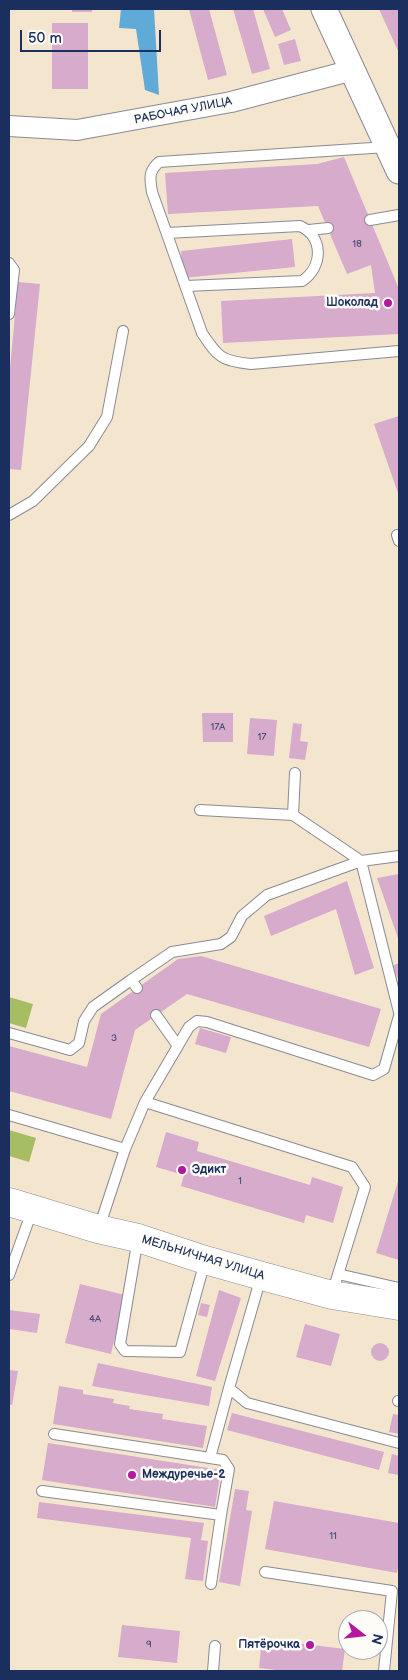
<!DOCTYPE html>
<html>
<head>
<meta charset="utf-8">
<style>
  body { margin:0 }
  #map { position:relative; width:408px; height:1680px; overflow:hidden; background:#f4e6ce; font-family:"Balsamiq Sans",sans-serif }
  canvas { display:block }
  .frame { position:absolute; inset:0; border:10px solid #1b2f5e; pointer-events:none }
  .north { position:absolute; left:338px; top:1610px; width:50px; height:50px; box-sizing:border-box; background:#fdfcf7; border:1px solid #a3aaba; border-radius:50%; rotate:106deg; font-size:14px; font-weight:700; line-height:20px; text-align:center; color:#1b2f5e }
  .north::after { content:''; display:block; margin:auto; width:18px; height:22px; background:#b5179e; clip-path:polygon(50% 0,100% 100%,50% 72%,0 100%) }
  .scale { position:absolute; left:20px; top:30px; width:141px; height:22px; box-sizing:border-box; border:2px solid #1b2f5e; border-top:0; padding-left:6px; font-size:15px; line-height:18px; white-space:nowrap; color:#1b2f5e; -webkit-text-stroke:4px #fdfcf7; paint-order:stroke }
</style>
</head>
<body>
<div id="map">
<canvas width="408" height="1680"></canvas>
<div class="frame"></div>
<div class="north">N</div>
<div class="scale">50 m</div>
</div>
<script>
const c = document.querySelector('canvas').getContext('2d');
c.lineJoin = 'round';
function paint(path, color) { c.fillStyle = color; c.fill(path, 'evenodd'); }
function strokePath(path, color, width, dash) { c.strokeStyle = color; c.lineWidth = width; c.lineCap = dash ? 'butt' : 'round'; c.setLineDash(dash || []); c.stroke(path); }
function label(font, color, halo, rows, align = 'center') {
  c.font = font + ' "Balsamiq Sans",sans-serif'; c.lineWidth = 5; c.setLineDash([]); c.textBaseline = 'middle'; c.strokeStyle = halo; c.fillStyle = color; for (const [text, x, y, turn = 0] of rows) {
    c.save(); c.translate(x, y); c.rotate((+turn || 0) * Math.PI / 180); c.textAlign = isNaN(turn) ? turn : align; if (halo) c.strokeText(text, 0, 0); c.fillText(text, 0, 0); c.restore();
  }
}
paint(new Path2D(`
  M 9,997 L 33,1004 L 26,1028 L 9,1023 Z
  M 9,1130 L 36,1138 L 29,1162 L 9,1156 Z`), '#a6bd63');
paint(new Path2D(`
  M 121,9 L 154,9 L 159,95 L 145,90 L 136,29 L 119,28 Z`), '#5faad7');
paint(new Path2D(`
  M 72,9 L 92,9 L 92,12 L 72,12 Z
  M 189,9 L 209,9 L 227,75 L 208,80 Z
  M 233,9 L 253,9 L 270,69 L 252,74 Z
  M 263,9 L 282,9 L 291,30 L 275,37 Z
  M 379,9 L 399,9 L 399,53 Z
  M 52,23 L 88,23 L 88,89 L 52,89 Z
  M 295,39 L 301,61 L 284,65 L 278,44 Z
  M 344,157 L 399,289 L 399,334 L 223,343 L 221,301 L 375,293 L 371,265 L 347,274 L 318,206 L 168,214 L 165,173 L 317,164 Z
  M 292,239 L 295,267 L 183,278 L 181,251 Z
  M 18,282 L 40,284 L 21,470 L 9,469 L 9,379 Z
  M 399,416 L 399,496 L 374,424 Z
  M 202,713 L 233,713 L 233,742 L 203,742 Z
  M 250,718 L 277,720 L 274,756 L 247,754 Z
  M 293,723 L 302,724 L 300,741 L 308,742 L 305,760 L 289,758 Z
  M 399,874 L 399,941 L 377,878 Z
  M 347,881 L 374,968 L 355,975 L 336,909 L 271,936 L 264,916 Z
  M 201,956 L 381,1009 L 369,1047 L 187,994 L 135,1030 L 111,1119 L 9,1091 L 9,1046 L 87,1067 L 101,1014 L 178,959 Z
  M 399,963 L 399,981 L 392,966 Z
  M 200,1028 L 231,1037 L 226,1053 L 195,1044 Z
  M 166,1132 L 199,1142 L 197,1151 L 310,1185 L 312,1177 L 343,1187 L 333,1223 L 306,1215 L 304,1223 L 181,1186 L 184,1175 L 156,1167 Z
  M 399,1178 L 399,1260 L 376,1253 Z
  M 80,1284 L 125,1295 L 111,1354 L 65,1343 Z
  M 219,1290 L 241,1298 L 215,1381 L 196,1376 Z
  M 201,1303 L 210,1305 L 207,1317 L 198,1315 Z
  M 9,1310 L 40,1314 L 37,1333 L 9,1329 Z
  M 305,1324 L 340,1334 L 331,1366 L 296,1357 Z
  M371 1352a9 9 0 1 1 18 0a9 9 0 1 1-18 0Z
  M 98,1363 L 212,1387 L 209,1406 L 92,1386 Z
  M 9,1370 L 18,1371 L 12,1405 L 9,1405 Z
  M 59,1386 L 83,1390 L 83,1394 L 114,1399 L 113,1403 L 130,1406 L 129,1409 L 163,1414 L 162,1419 L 207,1426 L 203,1448 L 53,1424 Z
  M 232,1413 L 384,1452 L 379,1470 L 227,1430 Z
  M 393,1414 L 399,1415 L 399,1434 L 389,1432 Z
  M 48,1443 L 221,1470 L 215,1507 L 42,1480 Z
  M 392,1454 L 399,1456 L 399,1475 L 388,1473 Z
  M 235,1489 L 249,1491 L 246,1510 L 252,1511 L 240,1586 L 219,1582 Z
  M 274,1501 L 399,1523 L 399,1562 L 397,1573 L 265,1549 Z
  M 39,1502 L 204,1523 L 201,1540 L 208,1541 L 203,1581 L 185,1579 L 191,1538 L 37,1518 Z
  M 122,1625 L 180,1631 L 177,1663 L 118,1657 Z
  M 262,1639 L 345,1649 L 342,1671 L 285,1671 L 259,1668 Z`), '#d6abcc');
const service = new Path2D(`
  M 387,147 L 159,162 C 148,172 150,178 152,192 L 202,333 C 218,357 221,361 251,364 L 399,351
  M 370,220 L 399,215
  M 309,230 L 328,228
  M 167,233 L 300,226 C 324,237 323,267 302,281 L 186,286
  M 9,263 L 14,270 L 9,314
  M 9,515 L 33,501 L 89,446 L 107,417 L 123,331
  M 397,535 L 399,541
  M 200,810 L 293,815 L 361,861 L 399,856
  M 293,815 L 295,773
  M 137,988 L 131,980 L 172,952 L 221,944 L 231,937 L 242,916 L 267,895 L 361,861 L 399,1012
  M 156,1015 L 178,1046
  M 9,1033 L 70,1050 L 79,1043 L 84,1021 L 93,1007 L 131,980
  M 145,1102 L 189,1027 L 197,1021 L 207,1022 L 373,1075 L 384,1069 L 399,1016
  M 9,1115 L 125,1149
  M 99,1228 L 125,1149 L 145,1102 L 352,1167 L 365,1187 L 332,1294
  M 138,1238 L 120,1344 L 125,1351 L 180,1352 L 205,1261
  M 338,1274 L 399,1288
  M 9,1275 L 32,1211
  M 261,1277 L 229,1388 L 247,1403 L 399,1443
  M 398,1401 L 399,1401
  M 54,1434 L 210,1458 L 229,1388
  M 42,1491 L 221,1515 L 229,1469 L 223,1460 L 210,1458
  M 265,1572 L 392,1591 L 384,1671
  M 211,1584 L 221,1515
  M 213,1671 L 215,1646`);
const minor = new Path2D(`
  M 9,126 L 77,130 L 231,102 L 353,70`);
const tertiary = new Path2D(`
  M 324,9 L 399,171`);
const secondary = new Path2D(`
  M 9,1202 L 98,1229 L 138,1238 L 205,1260 L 262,1276 L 332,1295 L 399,1306`);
strokePath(service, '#888a96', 12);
strokePath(minor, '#888a96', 22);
strokePath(tertiary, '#888a96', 27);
strokePath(secondary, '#888a96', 29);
strokePath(service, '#fff', 10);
strokePath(minor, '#fff', 20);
strokePath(tertiary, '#fff', 25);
strokePath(secondary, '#fff', 28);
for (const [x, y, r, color] of [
  [388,303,5,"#b5179e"],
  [182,1170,5,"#b5179e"],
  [132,1475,5,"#b5179e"],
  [310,1645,5,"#b5179e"]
]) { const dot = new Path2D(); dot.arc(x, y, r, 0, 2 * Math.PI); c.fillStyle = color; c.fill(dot); strokePath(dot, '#fdfcf7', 2); }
label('10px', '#4a4e7a', null, [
  ["18",357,244],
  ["17А",218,727],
  ["17",262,737],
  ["3",114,1038],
  ["1",240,1181],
  ["4А",95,1319],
  ["11",333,1536],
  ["9",149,1644]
]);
label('12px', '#1b2f5e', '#fdfcf7', [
  ["РАБОЧАЯ УЛИЦА",183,111,-11],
  ["МЕЛЬНИЧНАЯ УЛИЦА",203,1258,17]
]);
label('bold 12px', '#1b2f5e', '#fdfcf7', [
  ["Шоколад",378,303],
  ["Эдикт",192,1170,"left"],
  ["Междуречье-2",142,1475,"left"],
  ["Пятёрочка",300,1645]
], 'right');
</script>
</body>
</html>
